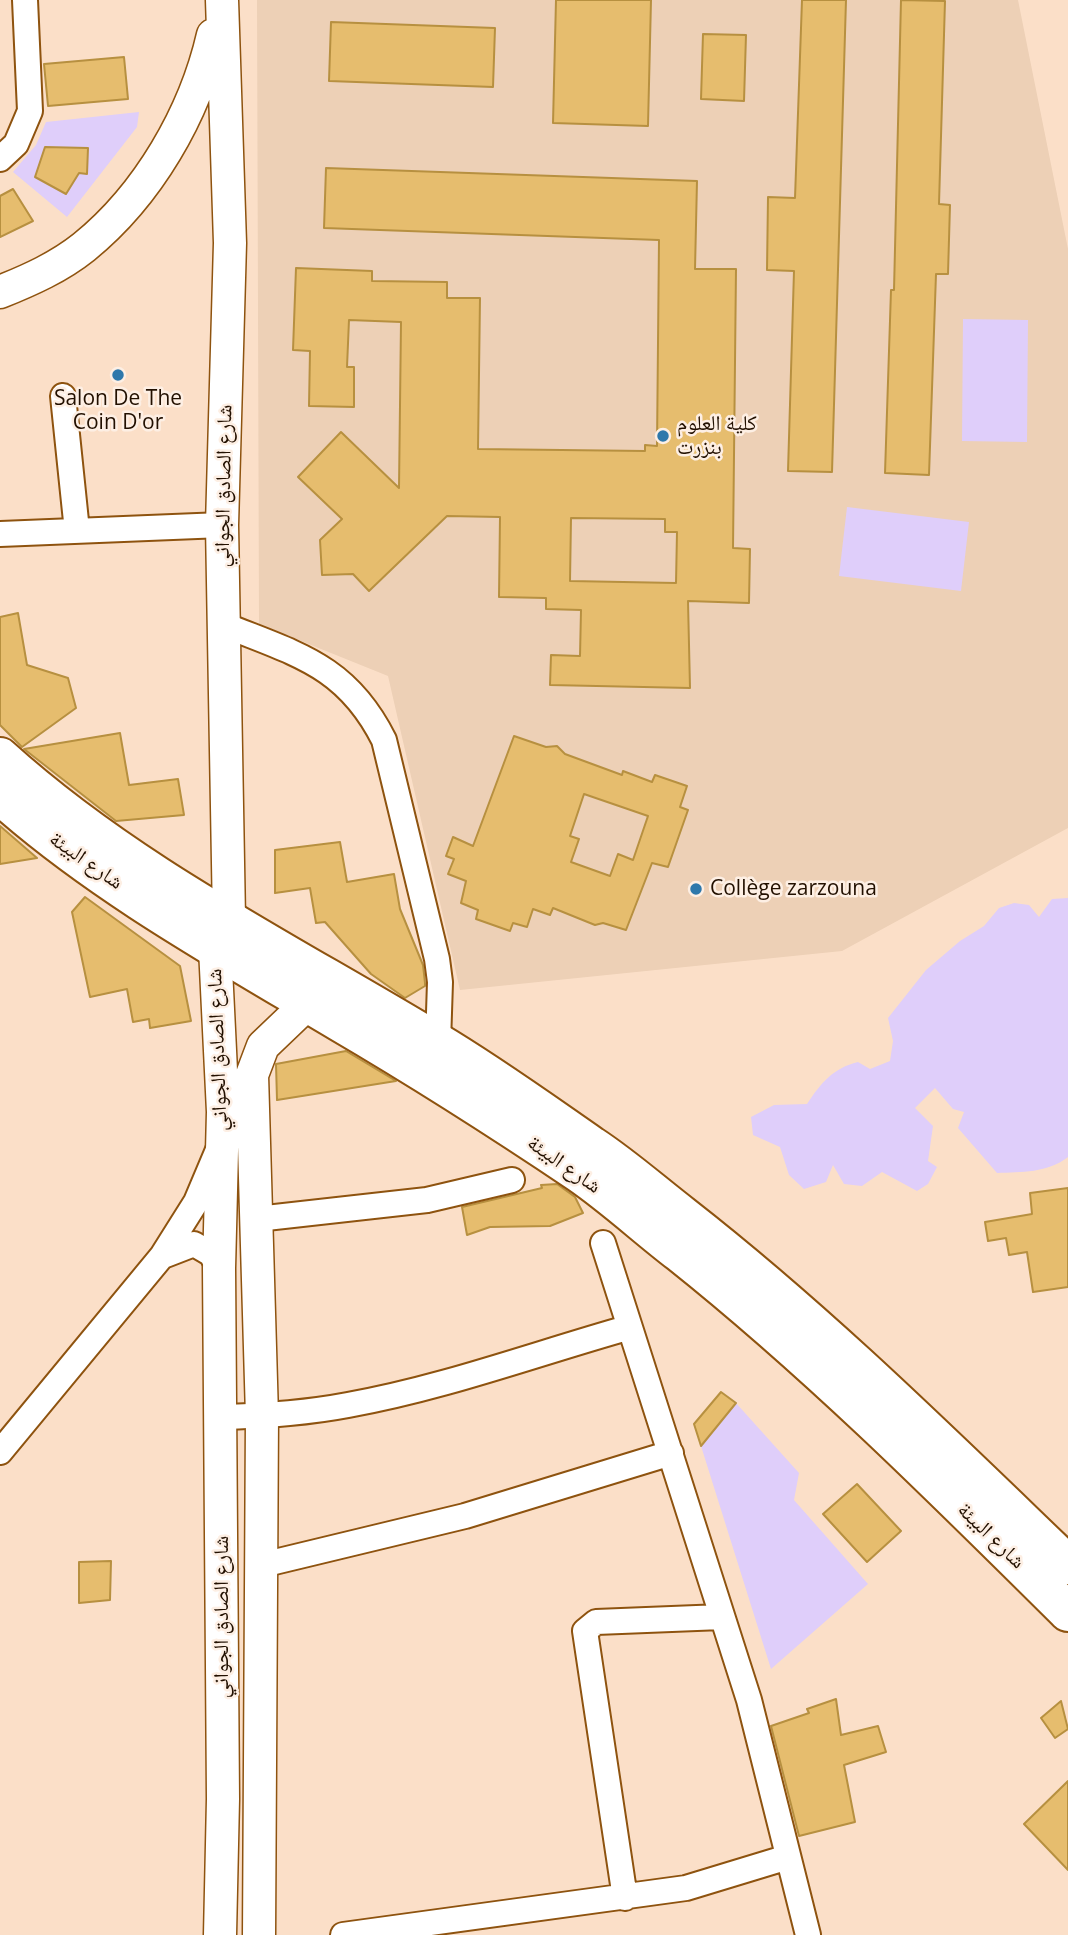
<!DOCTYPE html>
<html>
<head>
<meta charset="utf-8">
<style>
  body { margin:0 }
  canvas { display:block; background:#fbdfc8 }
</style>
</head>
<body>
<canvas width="1068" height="1935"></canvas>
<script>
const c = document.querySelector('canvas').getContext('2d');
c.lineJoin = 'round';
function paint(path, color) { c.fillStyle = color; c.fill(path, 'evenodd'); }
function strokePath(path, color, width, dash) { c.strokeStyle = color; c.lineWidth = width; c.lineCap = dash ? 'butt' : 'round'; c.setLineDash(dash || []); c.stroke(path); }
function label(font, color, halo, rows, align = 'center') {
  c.font = font + ' "Open Sans","Noto Naskh Arabic",sans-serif'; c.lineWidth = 5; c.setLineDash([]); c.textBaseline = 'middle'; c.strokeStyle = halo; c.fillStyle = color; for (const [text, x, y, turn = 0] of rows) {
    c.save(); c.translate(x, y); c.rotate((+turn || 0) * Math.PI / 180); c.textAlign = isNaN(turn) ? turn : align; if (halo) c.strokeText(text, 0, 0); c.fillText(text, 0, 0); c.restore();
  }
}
paint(new Path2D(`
  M 257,0 L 1018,0 L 1068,249 L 1068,828 L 842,951 L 460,990 L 388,676 L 259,624 Z`), '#edd0b6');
paint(new Path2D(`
  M 139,112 L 137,127 L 67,217 L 13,172 L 36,145 L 46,122 Z
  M 963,319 L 1028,320 L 1027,442 L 962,441 Z
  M 847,507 L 969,522 L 961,591 L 839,576 Z
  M 1068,898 L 1068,1157 C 1048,1173 1021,1172 997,1173 L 958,1128 L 964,1112 L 953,1109 L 935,1088 L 915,1108 L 933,1126 L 928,1161 L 937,1167 L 928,1184 L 917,1191 L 882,1172 L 862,1186 L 844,1184 L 833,1165 L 826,1182 L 804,1189 L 789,1175 L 780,1147 L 753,1135 L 751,1117 L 774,1105 L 807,1104 C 821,1083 833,1068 858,1062 L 870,1069 L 890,1061 L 893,1041 L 888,1018 L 926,970 L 960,941 L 984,926 L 999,908 L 1014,903 L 1029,905 L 1039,917 L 1052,899 Z
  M 736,1403 L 799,1473 L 794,1500 L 868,1584 L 771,1669 L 701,1446 Z`), '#dfcefa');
const building = new Path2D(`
  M 556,0 L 651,0 L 648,126 L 553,123 Z
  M 802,0 L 846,0 L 832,472 L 788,471 L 794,271 L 767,270 L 768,197 L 795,198 Z
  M 901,0 L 945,1 L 939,204 L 950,205 L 948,274 L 936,274 L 929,475 L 885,473 L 891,290 L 894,290 Z
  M 331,22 L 495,28 L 493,87 L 329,81 Z
  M 703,34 L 746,35 L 744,101 L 701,99 Z
  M 124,57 L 128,99 L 48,106 L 44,64 Z
  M 45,147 L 88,148 L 87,174 L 79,173 L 66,194 L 35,177 Z
  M 326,168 L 697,181 L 695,269 L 736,269 L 733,548 L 750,549 L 749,603 L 688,601 L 690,688 L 550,685 L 551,655 L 580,656 L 581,610 L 546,609 L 546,598 L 499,597 L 500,517 L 447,516 L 369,591 L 353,574 L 322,575 L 320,540 L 342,519 L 298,477 L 341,432 L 399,488 L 401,322 L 349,320 L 347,367 L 354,367 L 354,407 L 309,406 L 310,351 L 293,350 L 296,268 L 372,271 L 372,281 L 447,282 L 447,298 L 480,298 L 478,449 L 645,451 L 645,445 L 657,446 L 659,240 L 324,228 ZM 571,518 L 665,519 L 665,532 L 677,532 L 676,583 L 570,581 Z
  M 13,189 L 33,221 L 0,237 L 0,196 Z
  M 18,613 L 27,665 L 68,678 L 76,708 L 22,747 L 0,725 L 0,617 Z
  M 120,733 L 129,785 L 178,779 L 184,815 L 116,821 L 24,749 Z
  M 514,736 L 546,747 L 557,746 L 565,754 L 622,775 L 623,771 L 652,782 L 655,775 L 687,786 L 680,807 L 688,810 L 668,867 L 652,863 L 626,930 L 603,923 L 595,925 L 553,908 L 550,915 L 533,909 L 527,927 L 513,923 L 510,931 L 476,919 L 478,910 L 461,903 L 466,881 L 448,874 L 454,859 L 446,856 L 453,837 L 473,846 ZM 584,794 L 648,816 L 633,860 L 618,854 L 610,876 L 571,862 L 579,839 L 570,836 Z
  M 0,826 L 37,858 L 0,864 Z
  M 340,842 L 347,882 L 394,874 L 400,909 L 423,965 L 425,983 L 425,986 L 405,998 L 371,974 L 325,922 L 316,923 L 310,888 L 275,893 L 275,850 Z
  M 85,897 L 180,966 L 191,1021 L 150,1028 L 149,1019 L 133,1022 L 127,989 L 90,997 L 72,912 Z
  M 346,1051 L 396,1081 L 277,1100 L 276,1064 Z
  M 557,1184 L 575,1197 L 583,1213 L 550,1226 L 490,1227 L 467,1235 L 462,1207 L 542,1188 L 541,1185 Z
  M 1068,1188 L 1068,1287 L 1033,1292 L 1027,1252 L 1009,1255 L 1006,1238 L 988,1241 L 985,1222 L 1032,1214 L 1030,1193 Z
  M 721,1392 L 736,1403 L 701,1446 L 694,1424 Z
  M 857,1484 L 901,1531 L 867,1562 L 823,1514 Z
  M 111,1561 L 110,1600 L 79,1603 L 79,1562 Z
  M 836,1699 L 841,1735 L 878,1726 L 886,1752 L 844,1765 L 855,1822 L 799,1836 L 771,1726 L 809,1713 L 807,1709 Z
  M 1061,1701 L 1068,1729 L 1055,1738 L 1041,1718 Z
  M 1068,1781 L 1068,1870 L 1024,1824 Z`);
paint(building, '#e6bd6e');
strokePath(building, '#b79040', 2);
const minor = new Path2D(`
  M 0,159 L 16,144 L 30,111 L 25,0
  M 63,396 L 77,531
  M 0,534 L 222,525
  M 222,624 C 295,654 346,664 384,740 L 437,959 L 440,982 L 438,1043
  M 257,1219 L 427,1200 L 512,1180
  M 603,1243 L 749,1700 L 808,1935
  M 163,1256 L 194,1244 L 211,1254 L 219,1268
  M 220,1417 C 263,1416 306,1413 348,1405 C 443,1388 535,1354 627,1328
  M 0,1452 L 162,1256 L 196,1202 L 218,1150
  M 262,1565 L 465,1516 L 671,1453
  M 625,1898 L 585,1631 L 596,1622 L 722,1617
  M 343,1935 L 686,1888 L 788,1857`);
const tertiary = new Path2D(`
  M 0,292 C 30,280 59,267 84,247 C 148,195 195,114 213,35
  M 220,1935 L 223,1799 L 219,1268 L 223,1112 L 215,948 L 229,919 L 222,525 L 230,243 L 222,0
  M 259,1935 L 262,1416 L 252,1075 L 263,1046 L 308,1003`);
const primary = new Path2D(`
  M 0,757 C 128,873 288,952 435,1041 C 489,1073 540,1110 592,1146 C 624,1167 653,1193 683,1216 C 820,1323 943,1445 1068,1565
  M 0,795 C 99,884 224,953 338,1021 C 420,1069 500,1120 579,1173 C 614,1197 646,1227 680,1253 C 818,1363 943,1488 1068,1612`);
strokePath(minor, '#8e530f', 28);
strokePath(tertiary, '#8e530f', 35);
strokePath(primary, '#8e530f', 42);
strokePath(minor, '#fff', 24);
strokePath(tertiary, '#fff', 32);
strokePath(primary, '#fff', 38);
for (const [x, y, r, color] of [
  [118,375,7,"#2e78ab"],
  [663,436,7,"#2e78ab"],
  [696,889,7,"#2e78ab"]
]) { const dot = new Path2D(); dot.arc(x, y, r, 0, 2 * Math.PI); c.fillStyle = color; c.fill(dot); strokePath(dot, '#fdefe4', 2.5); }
label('21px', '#221000', '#fdefe4', [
  ["Salon De The",118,399,"center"],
  ["Coin D'or",118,423,"center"],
  ["كلية العلوم",677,424],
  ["بنزرت",677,448],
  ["Collège zarzouna",710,889]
], 'left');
label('21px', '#221000', '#fdefe4', [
  ["شارع الصادق الجواني",224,486,-89],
  ["شارع البيئة",86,861,35],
  ["شارع الصادق الجواني",218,1050,-92],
  ["شارع البيئة",564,1165,35],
  ["شارع البيئة",991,1536,44],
  ["شارع الصادق الجواني",222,1617,-90]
]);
</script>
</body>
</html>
